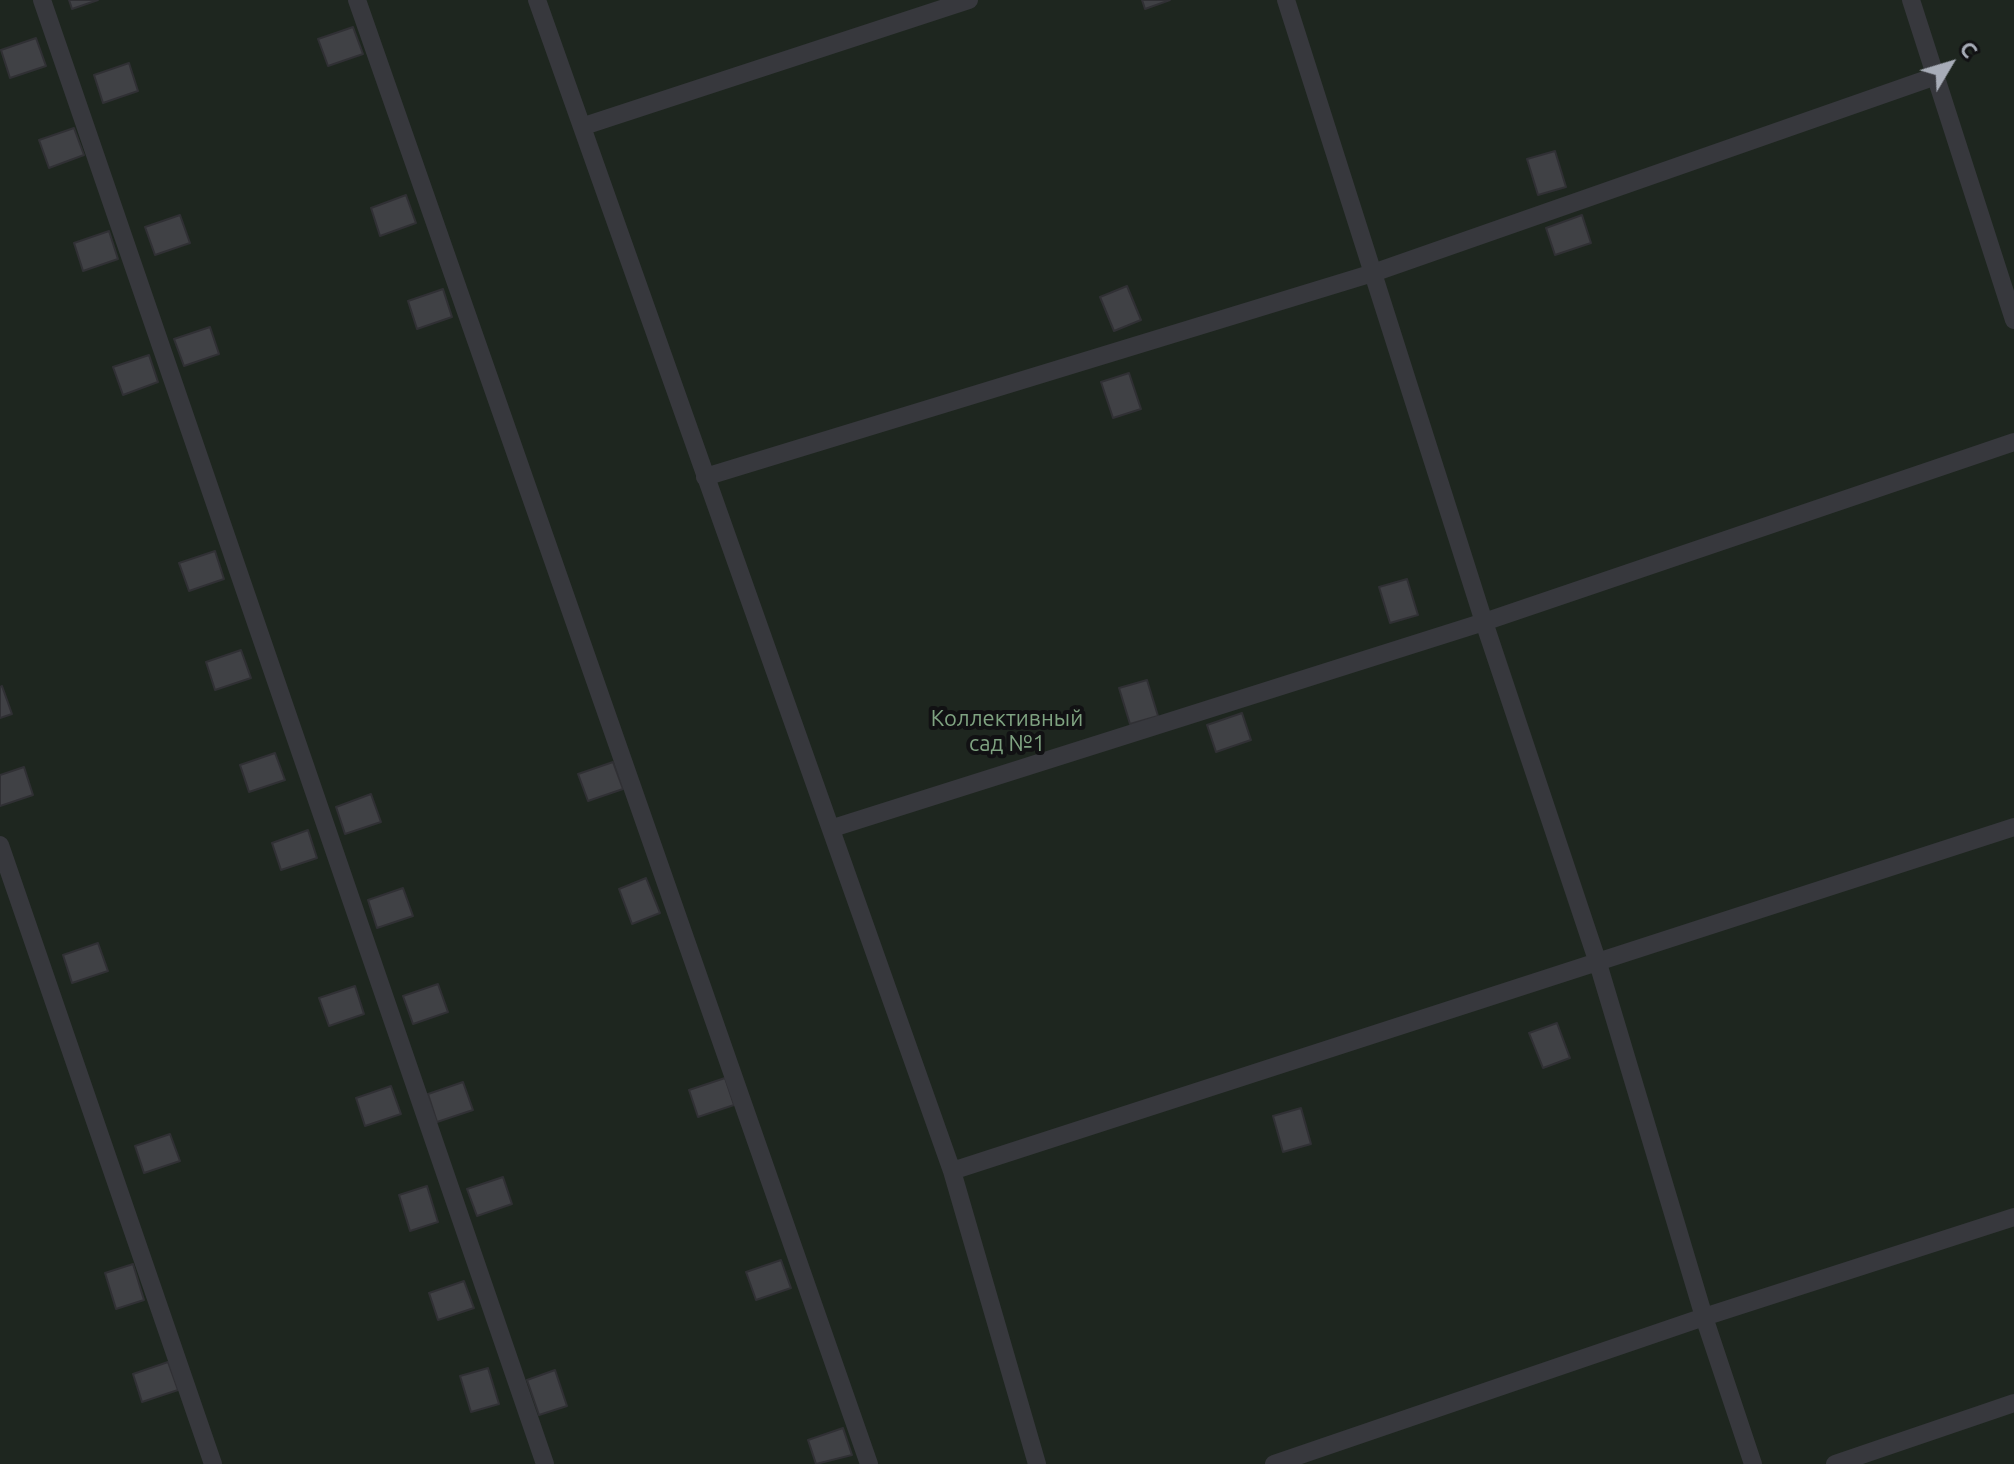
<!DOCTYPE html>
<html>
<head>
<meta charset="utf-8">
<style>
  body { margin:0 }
  #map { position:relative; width:2014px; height:1464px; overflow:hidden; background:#161618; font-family:Ubuntu,sans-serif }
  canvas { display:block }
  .north { position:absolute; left:1910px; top:24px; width:80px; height:80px; -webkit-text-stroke:6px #111113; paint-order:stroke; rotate:52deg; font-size:22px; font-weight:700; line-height:32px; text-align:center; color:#a8adb8 }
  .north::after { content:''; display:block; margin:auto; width:28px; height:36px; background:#a8adb8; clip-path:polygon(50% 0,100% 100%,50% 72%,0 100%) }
</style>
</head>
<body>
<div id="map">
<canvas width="2014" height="1464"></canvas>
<div class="north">С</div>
</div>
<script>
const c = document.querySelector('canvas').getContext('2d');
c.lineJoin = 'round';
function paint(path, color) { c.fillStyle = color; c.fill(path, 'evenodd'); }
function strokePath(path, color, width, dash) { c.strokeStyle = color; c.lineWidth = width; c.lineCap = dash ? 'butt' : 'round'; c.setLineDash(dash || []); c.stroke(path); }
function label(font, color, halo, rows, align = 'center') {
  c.font = font + ' Ubuntu,sans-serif'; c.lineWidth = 8; c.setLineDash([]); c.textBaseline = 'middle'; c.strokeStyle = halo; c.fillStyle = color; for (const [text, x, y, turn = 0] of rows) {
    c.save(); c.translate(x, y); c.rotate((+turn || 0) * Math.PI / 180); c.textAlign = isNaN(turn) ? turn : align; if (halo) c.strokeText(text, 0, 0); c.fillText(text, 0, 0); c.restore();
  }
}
paint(new Path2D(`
  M 0,0 L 2014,0 L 2014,1464 L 0,1464 Z`), '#1e261f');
const building = new Path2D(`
  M 69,0 L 98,0 L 72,9 Z
  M 1142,0 L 1170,0 L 1145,9 Z
  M 353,27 L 363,54 L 328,66 L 318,39 Z
  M 36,38 L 46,66 L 10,78 L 1,50 Z
  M 129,63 L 138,91 L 103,103 L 94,75 Z
  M 74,128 L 84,155 L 49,168 L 39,140 Z
  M 1555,151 L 1566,187 L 1538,195 L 1527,159 Z
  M 406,195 L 416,223 L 380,236 L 371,208 Z
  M 180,215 L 190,243 L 155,255 L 145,227 Z
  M 1582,215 L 1591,243 L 1555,255 L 1546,228 Z
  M 109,231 L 118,259 L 83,271 L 74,243 Z
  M 1127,286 L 1141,320 L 1114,331 L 1100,297 Z
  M 443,289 L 452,317 L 417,329 L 408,301 Z
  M 210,327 L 219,354 L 184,366 L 174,339 Z
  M 149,355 L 158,382 L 123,395 L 113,367 Z
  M 1129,373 L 1141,409 L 1113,418 L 1101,382 Z
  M 215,551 L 224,579 L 189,591 L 179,563 Z
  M 1407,579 L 1418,615 L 1390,623 L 1379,587 Z
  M 241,650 L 251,678 L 215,690 L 206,662 Z
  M 1147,680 L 1158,716 L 1130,724 L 1119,688 Z
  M 2,686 L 12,714 L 0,718 L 0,687 Z
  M 1242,713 L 1251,740 L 1216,752 L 1207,725 Z
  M 275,753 L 285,780 L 249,792 L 240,765 Z
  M 613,762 L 623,789 L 588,801 L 578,774 Z
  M 24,767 L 33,795 L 0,806 L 0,775 Z
  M 371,794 L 381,822 L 345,834 L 336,807 Z
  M 308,830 L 317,858 L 281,870 L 272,843 Z
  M 646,878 L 660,913 L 632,924 L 619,889 Z
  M 403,888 L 413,916 L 377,928 L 368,900 Z
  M 98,943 L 108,971 L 72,983 L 63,955 Z
  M 438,984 L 448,1012 L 413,1024 L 403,996 Z
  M 355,986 L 364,1014 L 329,1026 L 319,998 Z
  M 1557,1023 L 1570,1058 L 1543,1068 L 1529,1033 Z
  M 725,1078 L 734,1105 L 698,1117 L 689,1090 Z
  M 463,1082 L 473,1110 L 437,1122 L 428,1094 Z
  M 391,1086 L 401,1114 L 365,1126 L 356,1098 Z
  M 1301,1108 L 1311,1144 L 1283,1152 L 1273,1116 Z
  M 170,1134 L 180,1161 L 144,1173 L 135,1146 Z
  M 503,1177 L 512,1204 L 477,1216 L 467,1189 Z
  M 427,1186 L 438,1222 L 410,1231 L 399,1195 Z
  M 781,1260 L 791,1288 L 756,1300 L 746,1272 Z
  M 133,1264 L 144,1300 L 116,1309 L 105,1273 Z
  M 464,1281 L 474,1308 L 438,1320 L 429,1293 Z
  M 168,1362 L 178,1390 L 142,1402 L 133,1374 Z
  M 488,1368 L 499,1404 L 471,1412 L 460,1376 Z
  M 555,1370 L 567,1406 L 539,1415 L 527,1380 Z
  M 843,1428 L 852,1455 L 816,1464 L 808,1440 Z`);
paint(building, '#404145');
strokePath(building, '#303034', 2);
strokePath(new Path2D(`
  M 42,0 L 545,1464
  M 357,0 L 869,1464
  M 537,0 L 952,1171 L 1037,1464
  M 1286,0 L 1484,622 L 1597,960 L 1704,1317 L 1753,1464
  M 1911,0 L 2014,320
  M 584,126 L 969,0
  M 705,477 L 1373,273 L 1936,76
  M 833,828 L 1484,622 L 2014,442
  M 0,845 L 213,1464
  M 952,1171 L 2014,827
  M 1274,1464 L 1704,1317 L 2014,1217
  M 1835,1464 L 2014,1403`), '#37383d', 18);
label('22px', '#7fa381', '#111113', [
  ["Коллективный",1007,719],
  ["сад №1",1007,744]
]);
</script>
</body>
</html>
